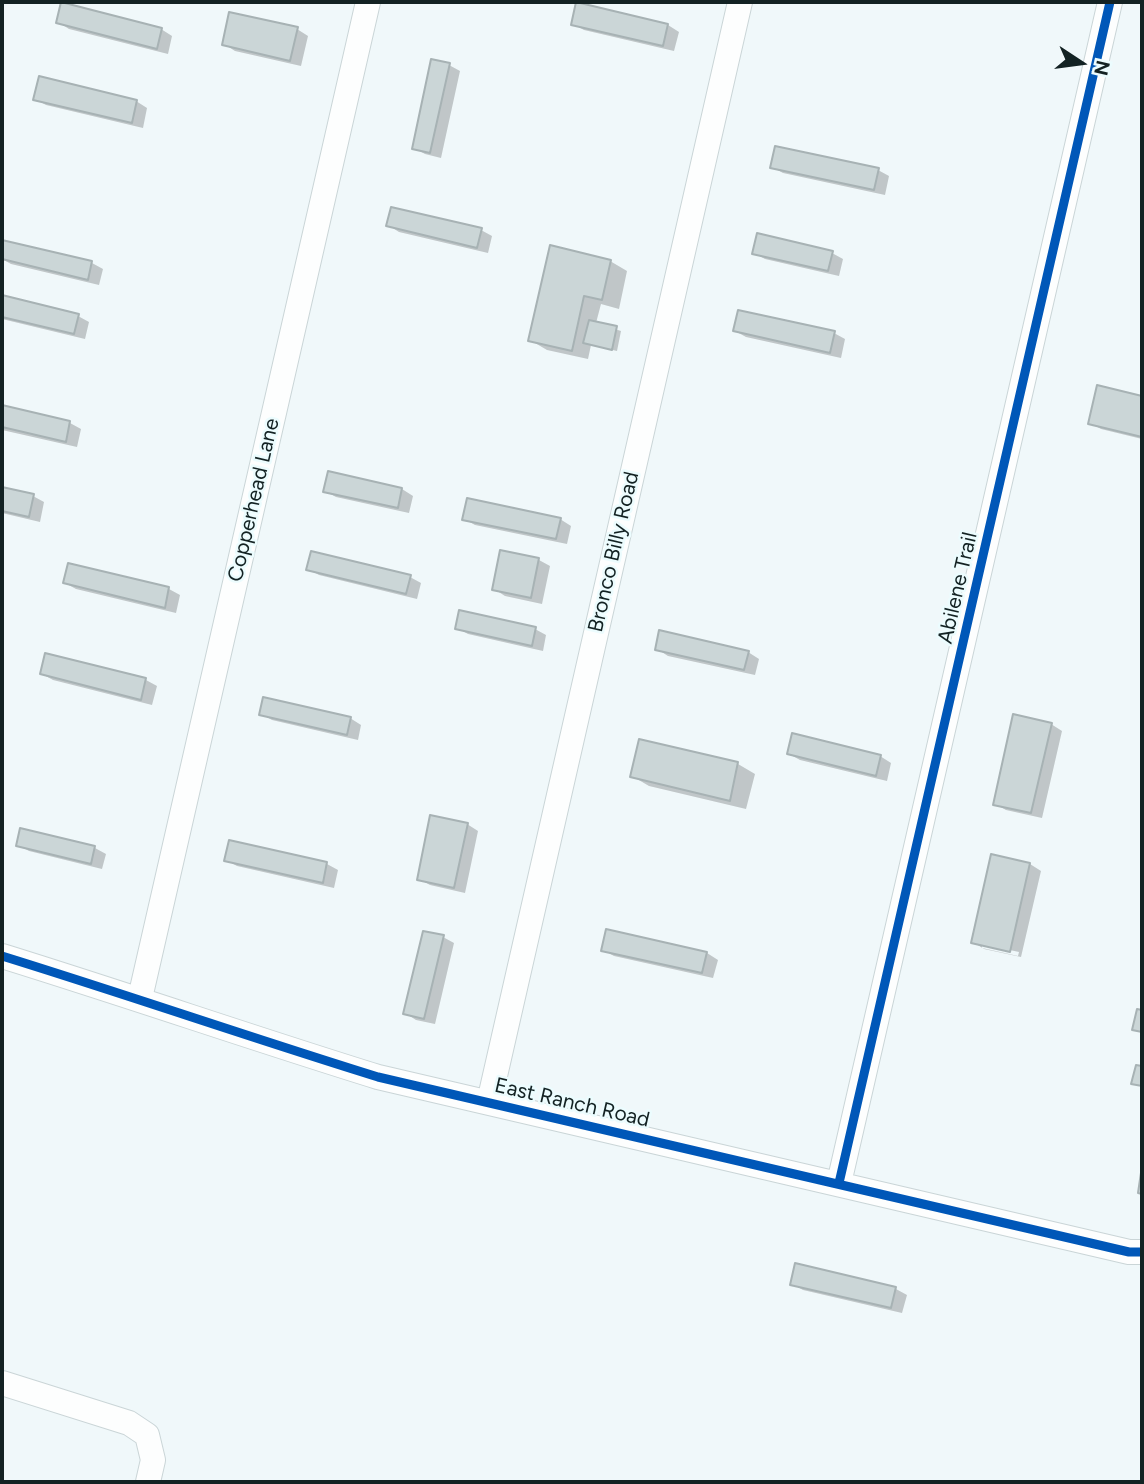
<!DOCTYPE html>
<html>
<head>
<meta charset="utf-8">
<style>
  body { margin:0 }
  #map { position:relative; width:1144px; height:1484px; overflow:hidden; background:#f0f8fa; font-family:Figtree,sans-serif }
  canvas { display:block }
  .frame { position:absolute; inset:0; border:4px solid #132223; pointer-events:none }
  .north { position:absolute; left:1046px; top:28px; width:70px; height:70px; -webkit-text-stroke:5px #ecfcfe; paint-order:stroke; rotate:103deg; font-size:19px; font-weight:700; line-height:28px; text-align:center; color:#132223 }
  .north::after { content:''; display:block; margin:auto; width:24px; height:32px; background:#132223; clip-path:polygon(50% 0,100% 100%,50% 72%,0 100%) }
</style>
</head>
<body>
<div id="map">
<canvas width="1144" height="1484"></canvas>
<div class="frame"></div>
<div class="north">N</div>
</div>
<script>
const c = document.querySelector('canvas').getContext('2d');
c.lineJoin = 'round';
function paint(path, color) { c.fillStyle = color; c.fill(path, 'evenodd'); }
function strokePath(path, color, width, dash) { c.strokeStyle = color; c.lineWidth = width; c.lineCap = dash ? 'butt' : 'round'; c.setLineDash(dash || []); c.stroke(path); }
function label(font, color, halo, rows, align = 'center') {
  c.font = font + ' Figtree,sans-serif'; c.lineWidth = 5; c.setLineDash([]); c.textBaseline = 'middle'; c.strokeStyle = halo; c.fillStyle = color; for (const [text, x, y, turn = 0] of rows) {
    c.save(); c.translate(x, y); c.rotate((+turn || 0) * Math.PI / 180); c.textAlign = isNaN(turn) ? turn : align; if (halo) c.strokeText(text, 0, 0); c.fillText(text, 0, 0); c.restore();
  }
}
paint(new Path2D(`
  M 58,22 L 161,29 L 172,36 L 168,54 L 69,29 Z
  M 573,24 L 668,25 L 679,32 L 674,51 L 584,30 Z
  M 297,29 L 308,36 L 301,66 L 235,51 L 224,44 Z
  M 449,65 L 460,71 L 441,158 L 425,154 L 414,148 Z
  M 35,99 L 136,101 L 147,108 L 143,128 L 46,105 Z
  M 772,167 L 878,170 L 889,176 L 885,195 L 783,173 Z
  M 388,225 L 481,230 L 492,236 L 488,253 L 399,232 Z
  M 4,242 L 92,263 L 103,269 L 99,285 L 11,264 L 2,259 Z
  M 754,253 L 832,253 L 843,259 L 839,276 L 765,259 Z
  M 610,261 L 627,271 L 619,309 L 601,304 L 596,323 L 621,331 L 617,351 L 591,345 L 588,359 L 547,350 L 530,340 Z
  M 2,297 L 78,316 L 89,322 L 85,339 L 2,319 Z
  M 735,331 L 834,333 L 845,339 L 841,358 L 746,337 Z
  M 1098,387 L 1142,398 L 1142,439 L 1101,429 L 1090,423 Z
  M 2,407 L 70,423 L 81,429 L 77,447 L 2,430 Z
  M 2,489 L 33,496 L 44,502 L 40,522 L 2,513 Z
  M 402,489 L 413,496 L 409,513 L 336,497 L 325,491 Z
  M 464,519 L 560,519 L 571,526 L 567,544 L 475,525 Z
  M 501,552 L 539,560 L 550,566 L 542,604 L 505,596 L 494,589 Z
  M 308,569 L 410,577 L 421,583 L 417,599 L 319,575 Z
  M 65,583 L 169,589 L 180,595 L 176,613 L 76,589 Z
  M 457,628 L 535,629 L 546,635 L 543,651 L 468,634 Z
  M 657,649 L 748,652 L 759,659 L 755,675 L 668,656 Z
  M 42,674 L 146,680 L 157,686 L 152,705 L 53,680 Z
  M 261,714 L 350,718 L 361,725 L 358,740 L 272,720 Z
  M 1051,724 L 1062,731 L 1042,818 L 1006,810 L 995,804 Z
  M 640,741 L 738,764 L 755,774 L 746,809 L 649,786 L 632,776 Z
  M 789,754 L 880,756 L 891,763 L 887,781 L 800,760 Z
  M 467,824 L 478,831 L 465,893 L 430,885 L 419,879 Z
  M 22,830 L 95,848 L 106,854 L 102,869 L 29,851 L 18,845 Z
  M 230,842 L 327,864 L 338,870 L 334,888 L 237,866 L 226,860 Z
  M 993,856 L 1030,864 L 1041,871 L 1021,957 L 984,949 L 973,942 ZM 982,944 L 1019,952 L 1018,956 L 982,948 Z
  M 443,937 L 454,943 L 435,1024 L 416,1020 L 405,1013 Z
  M 603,950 L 707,953 L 718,960 L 713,978 L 614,956 Z
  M 796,1265 L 896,1289 L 907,1295 L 902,1313 L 803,1290 L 792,1284 Z`), '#0003');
const building = new Path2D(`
  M 61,2 L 162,28 L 157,49 L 56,23 Z
  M 576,2 L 668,24 L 663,46 L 571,25 Z
  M 229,12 L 298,27 L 290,61 L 222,45 Z
  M 431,59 L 450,63 L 430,153 L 412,149 Z
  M 39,76 L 137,100 L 132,123 L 33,100 Z
  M 775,146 L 879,168 L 874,190 L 770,168 Z
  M 391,207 L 482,228 L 477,248 L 386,226 Z
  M 757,233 L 833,251 L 828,271 L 752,254 Z
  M 2,240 L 92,261 L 88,280 L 2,259 Z
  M 550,245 L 611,260 L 602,300 L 584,296 L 572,351 L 528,341 Z
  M 2,295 L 79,314 L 74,334 L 2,317 Z
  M 738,310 L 835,331 L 830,353 L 733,331 Z
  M 589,320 L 617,326 L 612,350 L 583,343 Z
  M 1097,385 L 1142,396 L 1142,437 L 1088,424 Z
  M 2,405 L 70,421 L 66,442 L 2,427 Z
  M 328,471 L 402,488 L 398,508 L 323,492 Z
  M 2,487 L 34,494 L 29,517 L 2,511 Z
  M 467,498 L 561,518 L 556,539 L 462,520 Z
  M 500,550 L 539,558 L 531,598 L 492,590 Z
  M 311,551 L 411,575 L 406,594 L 306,570 Z
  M 68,563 L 169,587 L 165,608 L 63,583 Z
  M 459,610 L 536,627 L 532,646 L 455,629 Z
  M 659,630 L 749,651 L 744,670 L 655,650 Z
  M 45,653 L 146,678 L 141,700 L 40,674 Z
  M 263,697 L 351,717 L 347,735 L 259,715 Z
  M 1013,714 L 1052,723 L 1031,813 L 993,805 Z
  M 792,733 L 881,755 L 876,776 L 787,754 Z
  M 639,739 L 738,762 L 730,801 L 630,777 Z
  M 430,815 L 468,823 L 454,888 L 417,880 Z
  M 20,828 L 95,846 L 91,864 L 16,846 Z
  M 229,840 L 327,862 L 323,883 L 224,861 Z
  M 991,854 L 1030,863 L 1010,952 L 971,943 Z
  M 606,929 L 707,952 L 702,973 L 601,951 Z
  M 423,931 L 444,935 L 424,1019 L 403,1014 Z
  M 1137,1009 L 1142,1010 L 1142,1032 L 1132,1030 Z
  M 1136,1065 L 1142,1066 L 1142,1086 L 1131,1084 Z
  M 1142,1166 L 1142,1194 L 1138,1193 Z
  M 795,1263 L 896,1287 L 891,1308 L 790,1285 Z`);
paint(building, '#cbd6d7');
strokePath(building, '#a7b2b4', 2);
const street = new Path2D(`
  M 2,956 C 128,995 252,1038 378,1077 L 1129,1252 L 1142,1252
  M 140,998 L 368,2
  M 489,1102 L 740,2
  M 839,1183 L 1110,2
  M 2,1383 L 129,1423 L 147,1435 L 153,1460 L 148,1482`);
strokePath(street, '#cad5d7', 26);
strokePath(street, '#fdfefe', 24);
strokePath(new Path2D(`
  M 2,956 C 128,995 252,1038 378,1077 L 1129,1252 L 1142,1252
  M 839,1183 L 1110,2`), '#0057b8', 9);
label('21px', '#132223', '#ecfcfe', [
  ["Copperhead Lane",254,500,-77],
  ["Bronco Billy Road",614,552,-77],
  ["Abilene Trail",958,588,-77],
  ["East Ranch Road",572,1103,13]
]);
</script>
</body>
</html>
